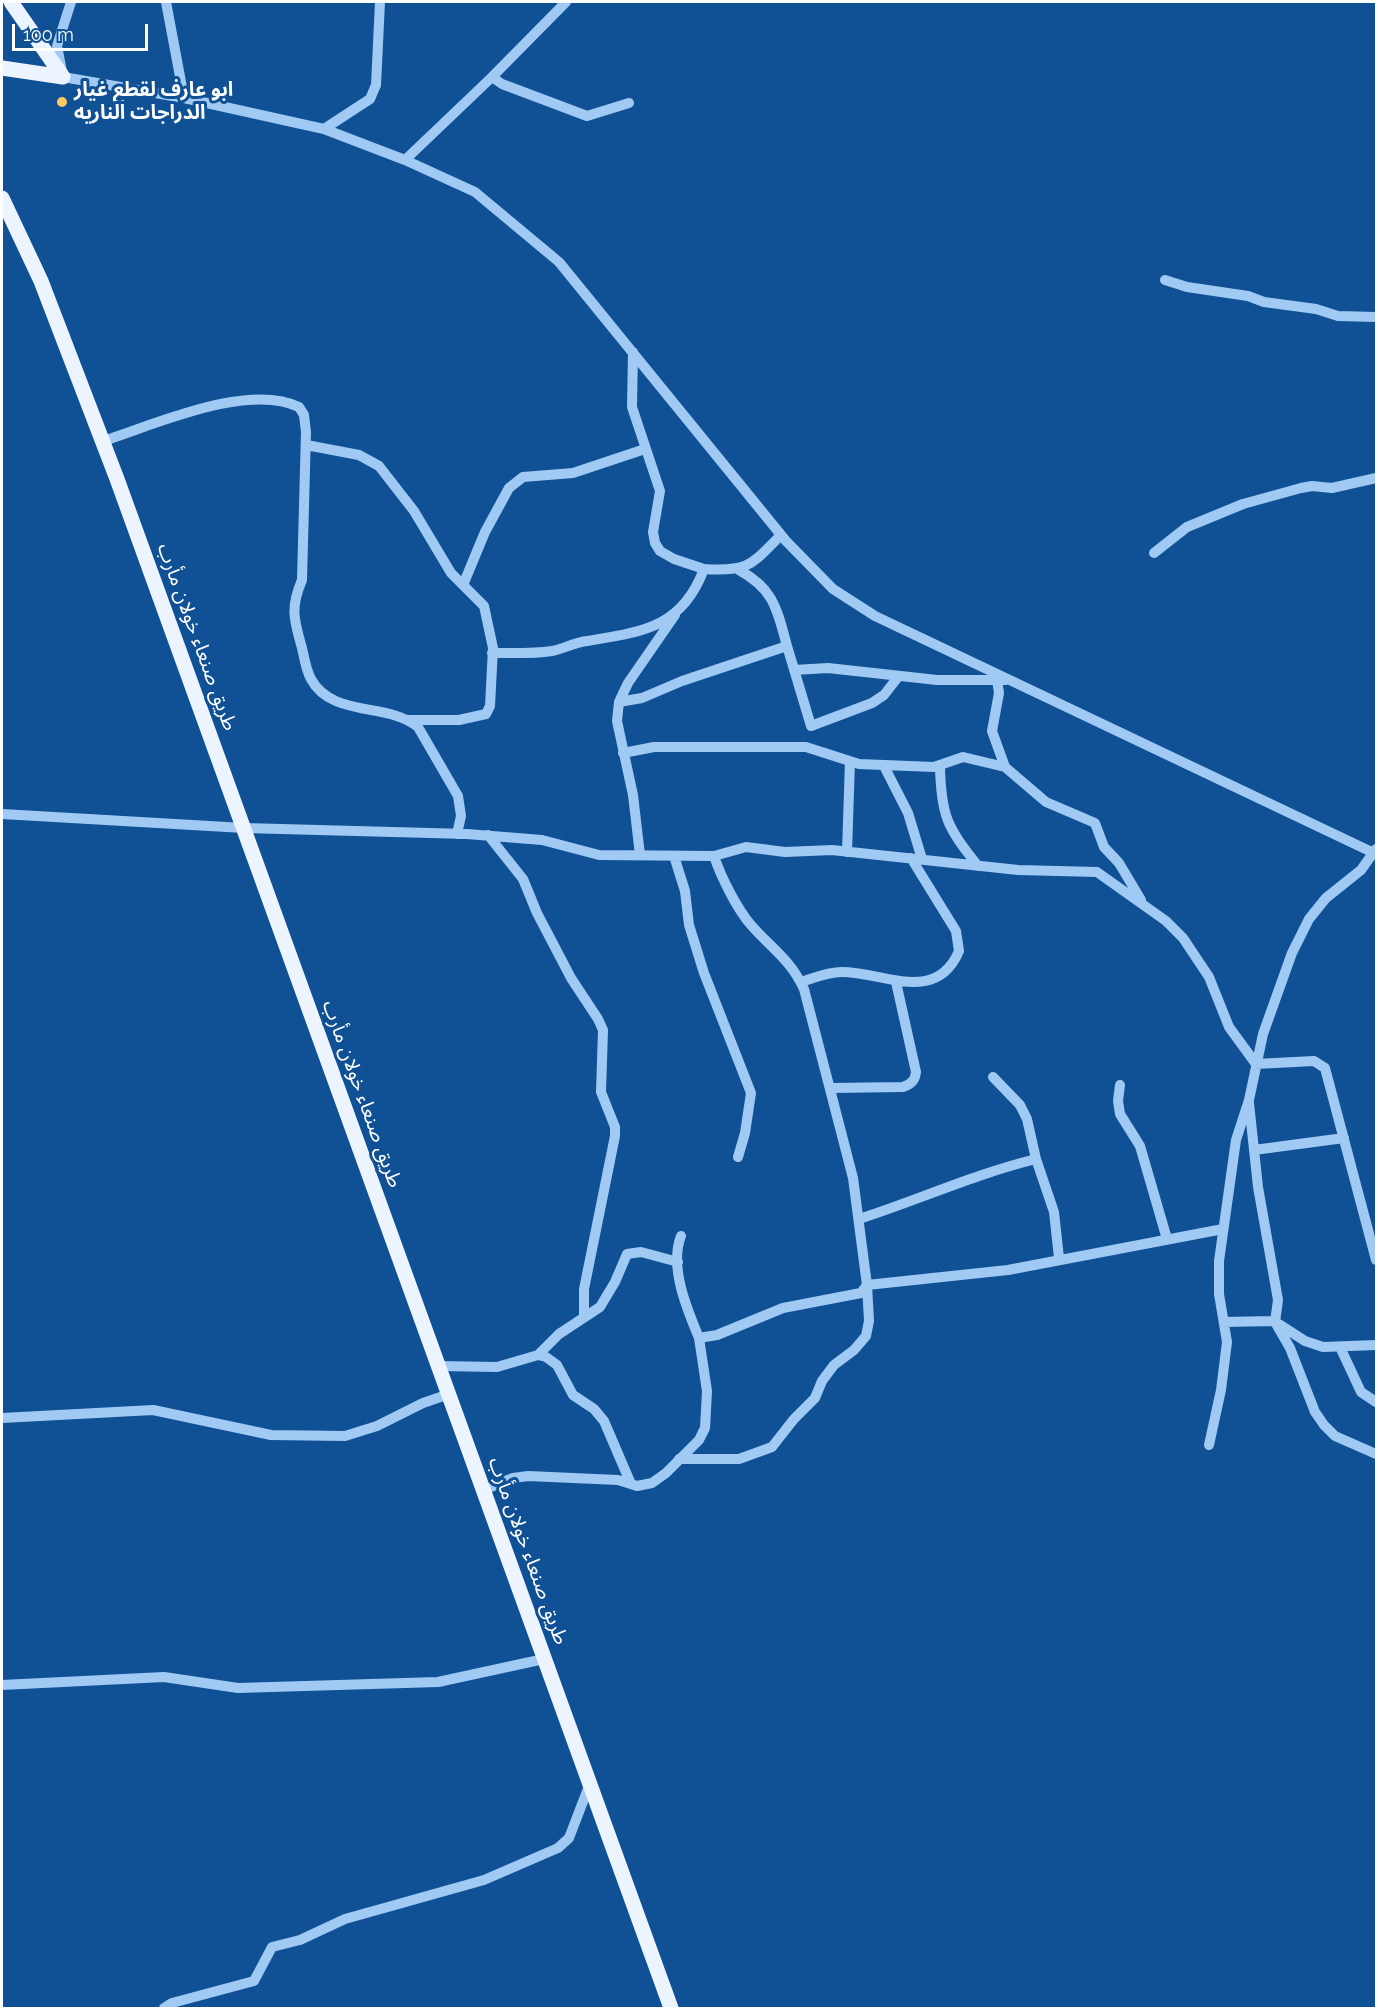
<!DOCTYPE html>
<html>
<head>
<meta charset="utf-8">
<style>
  body { margin:0 }
  #map { position:relative; width:1378px; height:2010px; overflow:hidden; background:#105196; font-family:Raleway,sans-serif }
  canvas { display:block }
  .frame { position:absolute; inset:0; border:3px solid #fff; pointer-events:none }
  .scale { position:absolute; left:12px; top:24px; width:136px; height:27px; box-sizing:border-box; border:3px solid #fff; border-top:0; padding-left:8px; font-size:18px; line-height:21px; white-space:nowrap; color:#fff; -webkit-text-stroke:4px #105196; paint-order:stroke }
</style>
</head>
<body>
<div id="map">
<canvas width="1378" height="2010"></canvas>
<div class="frame"></div>
<div class="scale">100 m</div>
</div>
<script>
const c = document.querySelector('canvas').getContext('2d');
c.lineJoin = 'round';
function strokePath(path, color, width, dash) { c.strokeStyle = color; c.lineWidth = width; c.lineCap = dash ? 'butt' : 'round'; c.setLineDash(dash || []); c.stroke(path); }
function label(font, color, halo, rows, align = 'center') {
  c.font = font + ' Raleway,"Noto Sans Arabic",sans-serif'; c.lineWidth = 6; c.setLineDash([]); c.textBaseline = 'middle'; c.strokeStyle = halo; c.fillStyle = color; for (const [text, x, y, turn = 0] of rows) {
    c.save(); c.translate(x, y); c.rotate((+turn || 0) * Math.PI / 180); c.textAlign = isNaN(turn) ? turn : align; if (halo) c.strokeText(text, 0, 0); c.fillText(text, 0, 0); c.restore();
  }
}
strokePath(new Path2D(`
  M 71,2 L 57,46 L 63,77 L 184,98 L 324,129 L 405,160 L 475,192 L 559,262 L 786,541 L 833,589 L 875,616 L 1376,854
  M 166,2 L 184,98
  M 492,77 L 502,84 L 587,116 L 629,103
  M 324,129 L 370,99 L 376,85 L 380,2
  M 405,160 L 492,77 L 566,2
  M 1165,280 L 1187,287 L 1248,296 L 1264,302 L 1316,309 L 1338,316 L 1376,317
  M 633,352 L 632,407 L 660,491 L 653,532 L 655,543 L 660,551 L 674,559 L 704,569
  M 103,441 C 154,425 248,382 299,407 L 304,415 L 306,432 L 302,580 C 290,608 294,620 302,648 C 304,657 306,670 311,679 C 332,718 388,702 418,727 L 458,796 L 461,816 L 457,834
  M 306,445 L 359,455 L 379,466 L 414,511 L 451,573 L 484,606 L 493,648 L 490,706 L 486,714 L 459,720 L 409,720
  M 1154,553 L 1187,527 L 1243,504 L 1301,488 L 1312,486 L 1332,488 L 1376,478
  M 463,585 L 485,532 L 509,488 L 523,477 L 573,473 L 645,449
  M 787,646 L 811,726 L 872,703 L 884,695 L 898,677
  M 492,653 C 512,653 532,654 552,651 C 564,649 575,642 587,641 C 642,632 682,628 704,569 C 749,572 751,565 781,535
  M 794,670 L 828,668 L 937,680 L 1006,680
  M 997,680 L 999,693 L 992,731 L 1005,767
  M 619,702 L 642,698 L 682,681 L 787,646 C 777,609 774,589 739,570
  M 623,753 L 654,747 L 806,747 L 859,764 L 934,767 L 963,757 L 1005,767 L 1046,802 L 1095,823 L 1104,847 L 1119,863 L 1141,900
  M 884,766 L 908,813 L 922,859
  M 940,766 C 941,816 947,827 978,866
  M 2,814 L 244,828 L 467,834 L 542,840 L 599,855 L 714,856 C 721,877 737,909 751,925 C 772,949 790,959 804,989 L 853,1178 L 867,1285 L 861,1293 L 783,1308 L 717,1335 L 699,1338 L 707,1391 L 705,1428 L 699,1440 L 666,1473 L 652,1483 L 637,1486 L 618,1480 L 528,1476 L 513,1478 L 483,1490
  M 488,835 L 523,879 L 537,913 L 571,978 L 598,1019 L 603,1030 L 601,1092 L 615,1127 L 615,1136 L 584,1289 L 584,1316
  M 847,852 L 850,761
  M 640,855 L 633,795 L 617,721 L 619,702 L 628,683 L 675,615
  M 674,856 L 685,891 L 689,925 L 704,973 L 751,1093 L 745,1133 L 738,1157
  M 714,856 L 746,847 L 785,852 L 832,850 L 1018,870 L 1097,872 L 1166,921 L 1183,938 L 1209,977 L 1229,1027 L 1256,1064 L 1314,1061 L 1325,1068 L 1376,1260
  M 801,982 C 814,978 827,972 842,972 C 883,972 936,1005 959,951 L 956,931 L 911,858
  M 993,1077 L 1020,1105 L 1027,1119 L 1036,1159 L 1054,1212 L 1059,1258
  M 1120,1085 L 1118,1101 L 1120,1114 L 1140,1146 L 1167,1239
  M 831,1088 L 903,1087 C 911,1084 915,1081 916,1072 L 896,982
  M 1249,1103 L 1258,1187 L 1278,1300 L 1275,1322 L 1290,1348 L 1315,1412 L 1324,1425 L 1335,1436 L 1376,1454
  M 1254,1150 L 1344,1138
  M 859,1219 C 918,1200 975,1174 1036,1159
  M 681,1236 C 669,1267 687,1309 699,1338
  M 1224,1322 L 1274,1321 L 1305,1341 L 1323,1347 L 1376,1345
  M 1340,1347 L 1361,1392 L 1376,1402
  M 538,1355 L 559,1334 L 600,1307 L 615,1282 L 627,1254 L 641,1252 L 678,1262
  M 439,1366 L 497,1367 L 538,1355 L 546,1357 L 557,1365 L 573,1395 L 594,1409 L 604,1421 L 631,1484
  M 2,1418 L 153,1410 L 271,1435 L 345,1436 L 377,1426 L 423,1403 L 449,1394
  M 1209,1445 L 1221,1390 L 1227,1342 L 1219,1294 L 1219,1261 L 1236,1140 L 1249,1100 L 1263,1034 L 1292,953 L 1309,919 L 1326,898 L 1361,870 L 1376,849
  M 679,1459 L 739,1459 L 772,1447 L 794,1419 L 815,1398 L 822,1381 L 834,1365 L 854,1350 L 866,1336 L 869,1321 L 867,1285 L 1008,1270 L 1223,1229
  M 2,1685 L 164,1677 L 238,1688 L 438,1682 L 544,1659
  M 164,2008 L 172,2003 L 254,1981 L 272,1947 L 300,1940 L 345,1919 L 484,1880 L 558,1848 L 569,1838 L 589,1786`), '#a0caf4', 10);
strokePath(new Path2D(`
  M 11,2 L 63,77
  M 2,68 L 63,77
  M 2,198 L 41,281 L 117,479 L 671,2008`), '#ecf4ff', 15);
for (const [x, y, r, color] of [
  [62,102,6,"#ffca62"]
]) { const dot = new Path2D(); dot.arc(x, y, r, 0, 2 * Math.PI); c.fillStyle = color; c.fill(dot); strokePath(dot, '#105196', 2); }
label('bold 20px', '#fff', '#105196', [
  ["ابو عارف لقطع غيار",74,90],
  ["الدراجات الناريه",74,113]
], 'left');
label('20px', '#fff', '#105196', [
  ["طريق صنعاء خولان مأرب",197,637,70],
  ["طريق صنعاء خولان مأرب",362,1094,70],
  ["طريق صنعاء خولان مأرب",528,1551,70]
]);
</script>
</body>
</html>
